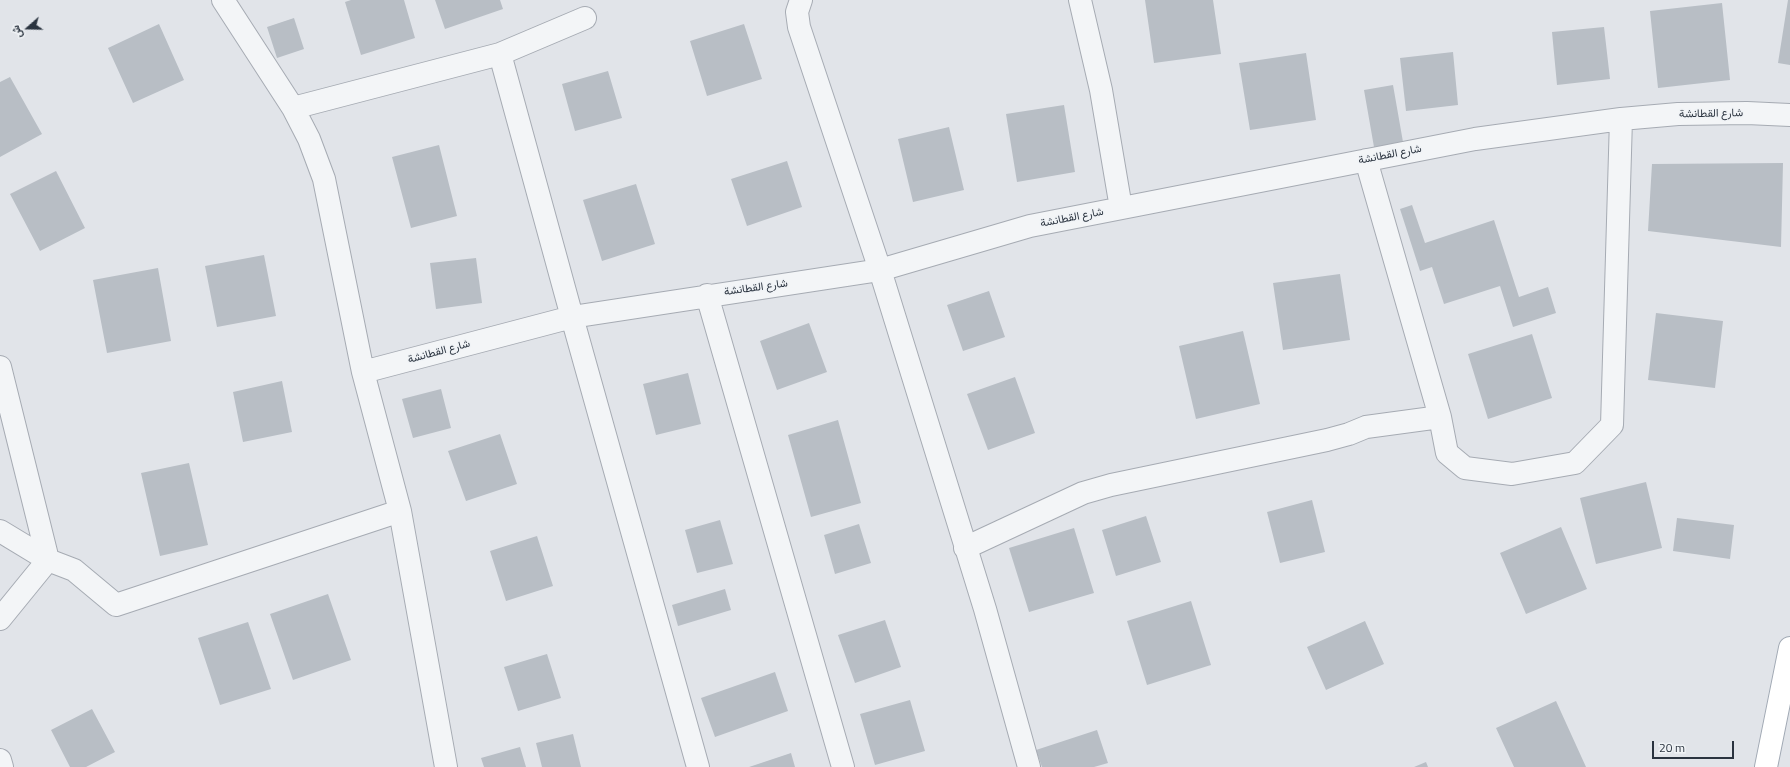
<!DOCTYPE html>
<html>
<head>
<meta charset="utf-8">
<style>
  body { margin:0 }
  #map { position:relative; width:1790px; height:767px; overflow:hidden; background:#e1e4e9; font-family:"Titillium Web",Vazirmatn,sans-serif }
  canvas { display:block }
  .north { position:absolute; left:8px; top:8px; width:40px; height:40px; -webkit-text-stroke:3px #f0f3f6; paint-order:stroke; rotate:250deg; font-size:11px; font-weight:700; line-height:16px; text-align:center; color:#2a333f }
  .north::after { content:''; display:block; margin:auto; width:14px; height:18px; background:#2a333f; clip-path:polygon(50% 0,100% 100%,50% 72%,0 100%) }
  .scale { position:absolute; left:1652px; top:741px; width:82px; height:18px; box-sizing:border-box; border:2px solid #2a333f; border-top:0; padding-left:5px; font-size:12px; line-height:14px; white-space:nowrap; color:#2a333f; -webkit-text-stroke:3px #f0f3f6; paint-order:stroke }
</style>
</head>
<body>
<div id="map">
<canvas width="1790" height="767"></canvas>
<div class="north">ش</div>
<div class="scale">20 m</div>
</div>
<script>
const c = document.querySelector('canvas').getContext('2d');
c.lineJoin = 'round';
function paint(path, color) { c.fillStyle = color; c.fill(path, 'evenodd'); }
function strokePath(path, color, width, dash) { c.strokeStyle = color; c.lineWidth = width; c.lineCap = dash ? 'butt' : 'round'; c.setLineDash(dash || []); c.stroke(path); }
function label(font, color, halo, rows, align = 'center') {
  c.font = font + ' "Titillium Web",Vazirmatn,sans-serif'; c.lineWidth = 3; c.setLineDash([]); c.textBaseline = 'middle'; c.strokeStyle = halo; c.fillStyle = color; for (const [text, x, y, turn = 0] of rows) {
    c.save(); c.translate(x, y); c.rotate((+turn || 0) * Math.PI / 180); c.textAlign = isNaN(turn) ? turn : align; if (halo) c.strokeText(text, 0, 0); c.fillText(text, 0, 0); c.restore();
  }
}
paint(new Path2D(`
  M 351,0 L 404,0 L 415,38 L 361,55 L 345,2 Z
  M 435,0 L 500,0 L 503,9 L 445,29 Z
  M 1145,0 L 1213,0 L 1221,54 L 1154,63 Z
  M 1788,0 L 1790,0 L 1790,65 L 1778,63 Z
  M 1722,3 L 1730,80 L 1658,88 L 1650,11 Z
  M 294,18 L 304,49 L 277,58 L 267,27 Z
  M 159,24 L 184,80 L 133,103 L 108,48 Z
  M 744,24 L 762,79 L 707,96 L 690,41 Z
  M 1604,27 L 1610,79 L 1557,85 L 1552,32 Z
  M 1453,52 L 1458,105 L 1406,111 L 1400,58 Z
  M 1306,53 L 1316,120 L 1250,130 L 1239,63 Z
  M 608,71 L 622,118 L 575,131 L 562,84 Z
  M 10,77 L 42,134 L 0,157 L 0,82 Z
  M 1393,85 L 1403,142 L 1374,147 L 1364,90 Z
  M 1064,105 L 1075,172 L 1017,182 L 1006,114 Z
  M 949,127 L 964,190 L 913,202 L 898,139 Z
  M 439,145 L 457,216 L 411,228 L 392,157 Z
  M 787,161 L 802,207 L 747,226 L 731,179 Z
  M 1783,163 L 1781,247 L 1648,231 L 1652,164 Z
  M 56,171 L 85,228 L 40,251 L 10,194 Z
  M 636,184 L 655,244 L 602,261 L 583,200 Z
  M 1412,205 L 1425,243 L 1494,220 L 1519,297 L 1548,287 L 1556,313 L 1513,327 L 1500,286 L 1444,304 L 1432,267 L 1420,271 L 1400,209 Z
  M 264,255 L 276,316 L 217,327 L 205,266 Z
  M 476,258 L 482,303 L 436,309 L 430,263 Z
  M 158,268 L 171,341 L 107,353 L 93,280 Z
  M 1340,274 L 1350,340 L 1283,350 L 1273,283 Z
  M 989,291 L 1005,337 L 963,351 L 947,305 Z
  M 1656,313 L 1723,321 L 1715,388 L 1648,380 Z
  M 809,323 L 827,372 L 777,390 L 760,341 Z
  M 1243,331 L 1260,404 L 1196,419 L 1179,346 Z
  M 1532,334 L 1552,398 L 1488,419 L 1468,354 Z
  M 688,373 L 701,424 L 656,435 L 643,384 Z
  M 1015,377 L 1035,433 L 988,450 L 967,394 Z
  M 282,381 L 292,432 L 243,442 L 233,392 Z
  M 441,389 L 451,428 L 413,438 L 402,399 Z
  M 838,420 L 861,503 L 811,517 L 788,435 Z
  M 500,434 L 517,484 L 466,501 L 448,451 Z
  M 189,463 L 208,545 L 160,556 L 141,473 Z
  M 1646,482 L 1662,548 L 1596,564 L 1580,498 Z
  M 1312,500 L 1325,552 L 1280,563 L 1267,512 Z
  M 1146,516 L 1161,562 L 1116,576 L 1102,530 Z
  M 1677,518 L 1734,525 L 1730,559 L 1673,551 Z
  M 720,520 L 733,564 L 697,573 L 685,530 Z
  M 859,524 L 871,563 L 835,574 L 824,535 Z
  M 1561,527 L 1587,589 L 1526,614 L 1500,553 Z
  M 1074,528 L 1094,593 L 1029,612 L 1009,548 Z
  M 537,536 L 553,586 L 506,601 L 490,551 Z
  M 725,589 L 731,610 L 678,626 L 672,605 Z
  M 328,594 L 351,660 L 293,680 L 270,614 Z
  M 1191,601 L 1211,665 L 1147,685 L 1127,621 Z
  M 885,620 L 901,667 L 855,683 L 838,635 Z
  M 1365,621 L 1384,664 L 1326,690 L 1307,647 Z
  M 248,622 L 271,689 L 220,705 L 198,638 Z
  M 547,654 L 561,698 L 518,711 L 504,667 Z
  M 775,672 L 788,711 L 715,737 L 701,698 Z
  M 910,700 L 925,751 L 875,765 L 860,714 Z
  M 1556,701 L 1586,767 L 1514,767 L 1496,728 Z
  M 92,709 L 115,752 L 86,767 L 70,767 L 51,730 Z
  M 1097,730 L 1108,763 L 1094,767 L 1042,767 L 1036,750 Z
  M 573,734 L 581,767 L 542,767 L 536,743 Z
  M 520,747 L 526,767 L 484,767 L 481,758 Z
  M 791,753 L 795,767 L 749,767 Z
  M 1426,762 L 1428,767 L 1414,767 Z`), '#b8bec5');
const minor = new Path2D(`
  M 223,0 L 293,108 L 309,139 L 324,179 L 363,372 L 400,511 L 446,767
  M 801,0 L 797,12 L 799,27 L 880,270 L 985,609 L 1029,767
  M 1080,0 L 1101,90 L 1121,208
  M 500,54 L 572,317 L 698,767
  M 293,108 L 500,54 L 585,18
  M 1366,160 L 1440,417
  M 707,295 L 843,767
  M 0,367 L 48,560 L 0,619
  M 363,372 L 572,317 L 880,270 L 1030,226 L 1475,139 L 1621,119 L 1678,114 L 1747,113 L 1790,115
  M 0,531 L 48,560 L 74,570 L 116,605 L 400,511
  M 965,548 L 1083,493 L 1111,485 L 1327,440 L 1349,434 L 1366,427 L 1440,417 L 1447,453 L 1465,468 L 1512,474 L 1575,463 L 1612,425 L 1621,119
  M 0,760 L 2,767`);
const primary = new Path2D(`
  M 1766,767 L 1790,648`);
strokePath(minor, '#a6abb3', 24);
strokePath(primary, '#a1a9b4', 24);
strokePath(minor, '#f3f5f7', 22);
strokePath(primary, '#fff', 22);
label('11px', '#2a333f', '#f0f3f6', [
  ["شارع القطانشة",1711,114,-1],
  ["شارع القطانشة",1390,155,-11],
  ["شارع القطانشة",1072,218,-11],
  ["شارع القطانشة",756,288,-8],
  ["شارع القطانشة",439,352,-15]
]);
</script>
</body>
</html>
